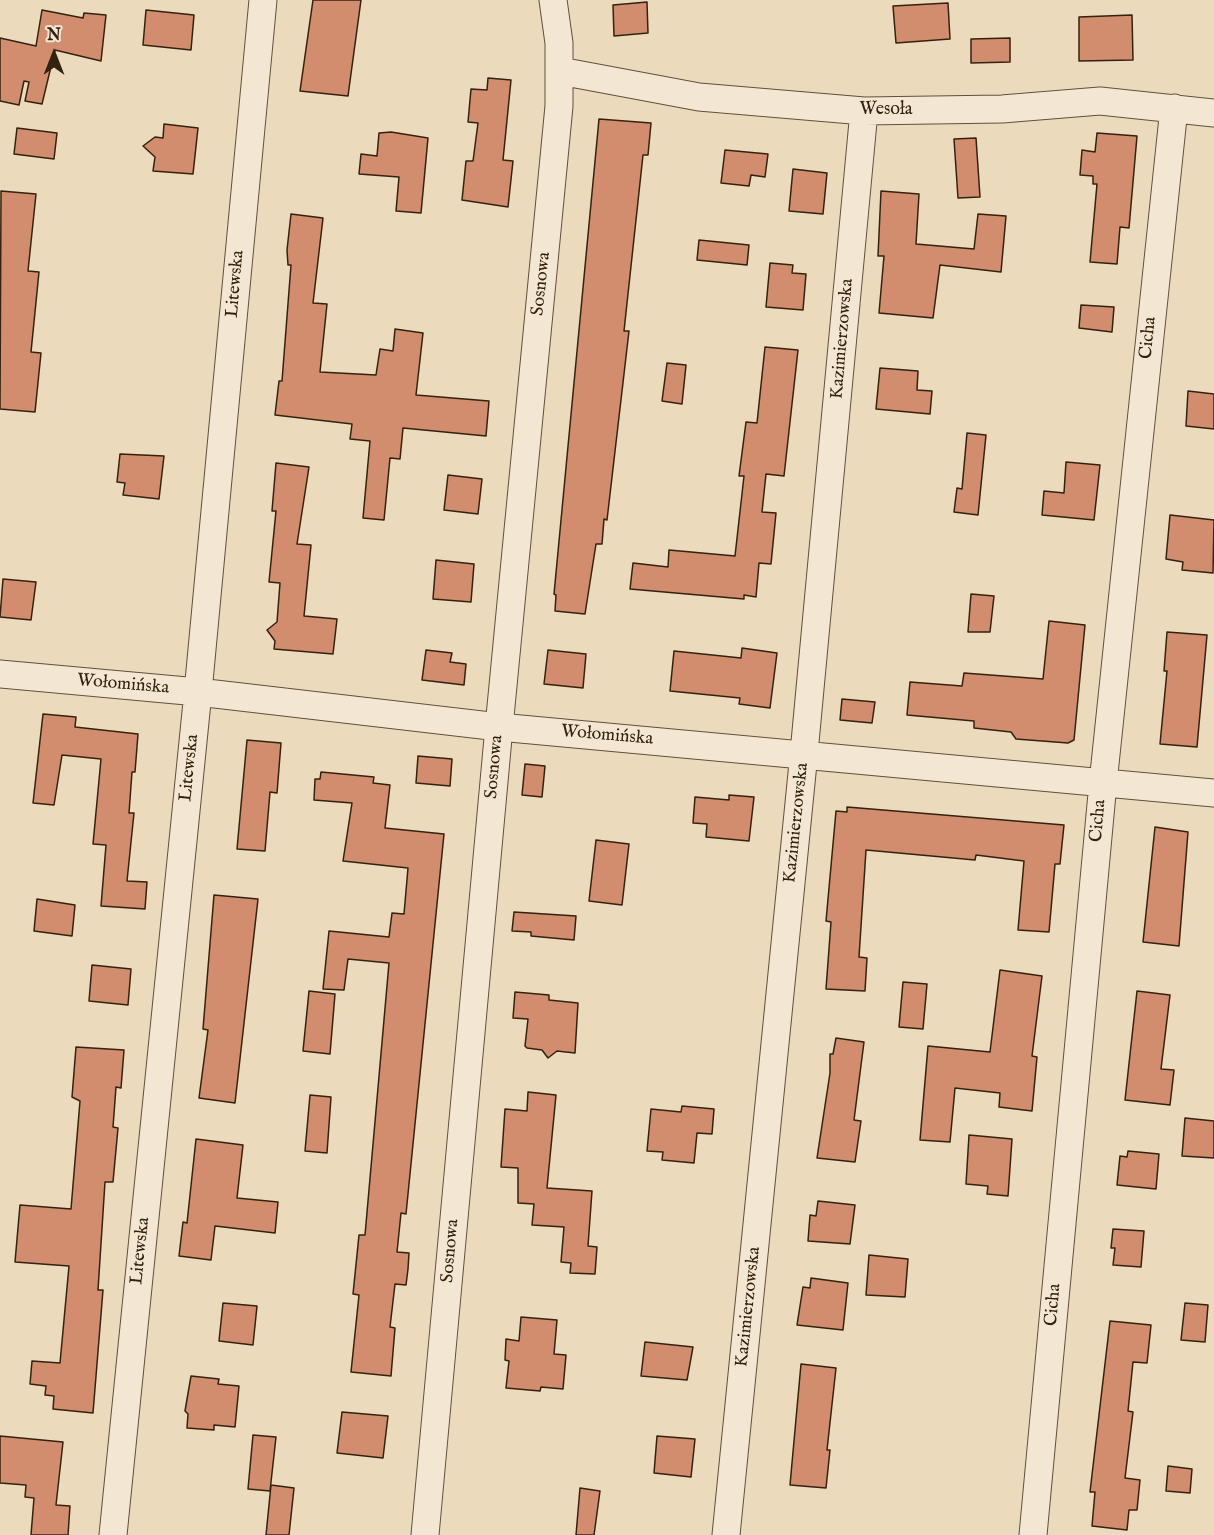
<!DOCTYPE html>
<html>
<head>
<meta charset="utf-8">
<style>
  body { margin:0 }
  #map { position:relative; width:1214px; height:1535px; overflow:hidden; background:#ecdabc; font-family:"IM FELL English",serif }
  canvas { display:block }
  .north { position:absolute; left:24px; top:24px; width:60px; height:60px; -webkit-text-stroke:4px #f3e7d3; paint-order:stroke; rotate:0deg; font-size:16px; font-weight:700; line-height:24px; text-align:center; color:#33220f }
  .north::after { content:''; display:block; margin:auto; width:21px; height:27px; background:#33220f; clip-path:polygon(50% 0,100% 100%,50% 72%,0 100%) }
</style>
</head>
<body>
<div id="map">
<canvas width="1214" height="1535"></canvas>
<div class="north">N</div>
</div>
<script>
const c = document.querySelector('canvas').getContext('2d');
c.lineJoin = 'round';
function paint(path, color) { c.fillStyle = color; c.fill(path, 'evenodd'); }
function strokePath(path, color, width, dash) { c.strokeStyle = color; c.lineWidth = width; c.lineCap = dash ? 'butt' : 'round'; c.setLineDash(dash || []); c.stroke(path); }
function label(font, color, halo, rows, align = 'center') {
  c.font = font + ' "IM FELL English",serif'; c.lineWidth = 4.5; c.setLineDash([]); c.textBaseline = 'middle'; c.strokeStyle = halo; c.fillStyle = color; for (const [text, x, y, turn = 0] of rows) {
    c.save(); c.translate(x, y); c.rotate((+turn || 0) * Math.PI / 180); c.textAlign = isNaN(turn) ? turn : align; if (halo) c.strokeText(text, 0, 0); c.fillText(text, 0, 0); c.restore();
  }
}
const building = new Path2D(`
  M 313,0 L 361,0 L 348,96 L 300,91 Z
  M 647,2 L 648,33 L 614,36 L 613,5 Z
  M 948,3 L 950,39 L 896,43 L 893,6 Z
  M 42,10 L 83,18 L 84,13 L 106,15 L 101,61 L 55,50 L 42,104 L 25,101 L 29,82 L 24,81 L 19,105 L 0,101 L 0,38 L 36,46 Z
  M 146,10 L 194,15 L 191,50 L 143,45 Z
  M 1132,15 L 1133,60 L 1079,61 L 1079,17 Z
  M 1010,38 L 1010,62 L 971,63 L 971,39 Z
  M 488,78 L 511,80 L 503,160 L 513,161 L 508,207 L 462,200 L 466,161 L 473,161 L 478,123 L 468,122 L 471,89 L 487,90 Z
  M 599,119 L 651,123 L 648,155 L 643,155 L 624,331 L 629,331 L 607,520 L 604,519 L 602,544 L 596,544 L 585,614 L 555,611 L 556,595 L 554,594 Z
  M 164,124 L 198,128 L 193,174 L 153,171 L 155,157 L 143,146 L 155,137 L 163,138 Z
  M 17,128 L 57,133 L 54,159 L 14,154 Z
  M 391,132 L 428,138 L 421,213 L 396,211 L 399,177 L 359,174 L 361,154 L 377,156 L 379,133 Z
  M 1097,133 L 1137,136 L 1129,228 L 1120,227 L 1117,264 L 1090,262 L 1097,184 L 1093,184 L 1093,176 L 1080,175 L 1082,150 L 1095,152 Z
  M 976,138 L 980,197 L 958,198 L 954,139 Z
  M 725,150 L 768,154 L 765,177 L 751,175 L 749,186 L 721,183 Z
  M 793,169 L 827,173 L 823,214 L 789,211 Z
  M 1,191 L 36,194 L 28,271 L 39,272 L 31,352 L 41,353 L 35,412 L 0,409 Z
  M 881,191 L 919,194 L 916,244 L 974,249 L 978,214 L 1006,216 L 1001,272 L 940,265 L 933,318 L 879,313 L 884,256 L 878,256 Z
  M 291,214 L 323,218 L 313,303 L 327,304 L 320,372 L 376,375 L 380,349 L 393,351 L 395,329 L 423,333 L 416,395 L 489,401 L 486,436 L 403,428 L 400,459 L 390,458 L 384,520 L 363,518 L 370,441 L 350,439 L 352,424 L 275,415 L 279,381 L 282,381 L 291,265 L 288,265 L 287,250 Z
  M 699,240 L 749,245 L 747,265 L 697,260 Z
  M 770,263 L 793,265 L 792,273 L 806,274 L 803,310 L 766,307 Z
  M 1081,305 L 1114,307 L 1112,332 L 1079,328 Z
  M 765,347 L 798,350 L 784,476 L 766,474 L 762,512 L 776,513 L 771,564 L 759,563 L 756,597 L 744,595 L 744,599 L 630,589 L 633,563 L 668,567 L 669,550 L 735,556 L 744,476 L 739,476 L 746,422 L 757,423 Z
  M 667,363 L 686,365 L 682,404 L 662,401 Z
  M 880,368 L 918,371 L 917,390 L 932,391 L 930,414 L 876,409 Z
  M 1188,391 L 1214,394 L 1214,429 L 1186,426 Z
  M 967,433 L 986,435 L 978,515 L 954,512 L 957,488 L 962,489 Z
  M 120,454 L 164,456 L 159,499 L 123,495 L 125,483 L 117,482 Z
  M 1066,462 L 1100,465 L 1094,520 L 1042,515 L 1044,491 L 1064,493 Z
  M 276,463 L 309,467 L 297,544 L 311,545 L 304,616 L 337,619 L 333,654 L 274,649 L 275,641 L 267,630 L 277,622 L 280,583 L 269,582 L 276,511 L 272,511 Z
  M 448,475 L 482,479 L 478,514 L 444,510 Z
  M 1170,515 L 1214,520 L 1213,573 L 1182,570 L 1183,562 L 1166,559 Z
  M 436,560 L 474,564 L 471,602 L 433,599 Z
  M 3,579 L 36,582 L 31,620 L 0,617 Z
  M 971,594 L 994,596 L 990,632 L 968,632 Z
  M 1049,621 L 1085,625 L 1074,740 L 1068,743 L 1016,739 L 1011,732 L 974,728 L 974,721 L 907,715 L 910,682 L 962,686 L 964,673 L 1043,679 Z
  M 1167,632 L 1207,635 L 1197,747 L 1160,744 L 1167,671 L 1164,671 Z
  M 742,648 L 777,653 L 770,708 L 739,704 L 740,698 L 670,691 L 674,651 L 741,658 Z
  M 426,650 L 452,653 L 450,662 L 466,664 L 464,685 L 422,680 Z
  M 548,650 L 586,654 L 583,688 L 544,684 Z
  M 842,699 L 875,702 L 872,723 L 840,720 Z
  M 43,714 L 76,717 L 75,727 L 138,734 L 135,772 L 132,772 L 129,813 L 134,813 L 127,881 L 147,882 L 145,909 L 101,906 L 106,845 L 93,844 L 101,759 L 62,755 L 54,805 L 33,803 Z
  M 247,740 L 281,743 L 277,793 L 270,792 L 265,851 L 237,849 Z
  M 418,756 L 452,759 L 450,786 L 416,783 Z
  M 525,764 L 545,766 L 542,797 L 522,795 Z
  M 321,772 L 374,777 L 373,783 L 390,785 L 385,828 L 444,834 L 406,1214 L 401,1213 L 397,1252 L 409,1253 L 408,1269 L 406,1285 L 395,1284 L 390,1327 L 395,1328 L 391,1376 L 351,1372 L 359,1295 L 353,1294 L 359,1235 L 365,1235 L 389,963 L 348,959 L 344,990 L 323,989 L 329,931 L 389,937 L 392,913 L 404,914 L 408,868 L 343,861 L 352,803 L 314,800 L 315,779 L 320,779 Z
  M 729,795 L 754,797 L 749,841 L 706,837 L 707,824 L 693,823 L 695,797 L 729,800 Z
  M 847,807 L 1064,825 L 1060,864 L 1055,864 L 1049,932 L 1018,930 L 1024,861 L 976,855 L 975,860 L 866,850 L 859,957 L 867,958 L 865,991 L 826,989 L 831,922 L 826,921 L 836,811 L 847,812 Z
  M 1155,827 L 1188,832 L 1179,946 L 1143,942 Z
  M 596,840 L 629,844 L 622,905 L 589,901 Z
  M 214,895 L 258,899 L 235,1103 L 199,1098 L 208,1030 L 203,1029 Z
  M 37,899 L 75,905 L 72,936 L 34,931 Z
  M 514,912 L 576,916 L 574,940 L 531,936 L 531,932 L 512,931 Z
  M 92,965 L 131,969 L 128,1005 L 89,1001 Z
  M 1000,970 L 1042,976 L 1032,1056 L 1037,1057 L 1032,1111 L 999,1107 L 1000,1093 L 955,1088 L 950,1142 L 920,1140 L 928,1046 L 990,1052 Z
  M 903,982 L 927,984 L 923,1029 L 899,1027 Z
  M 309,991 L 335,994 L 330,1054 L 303,1051 Z
  M 1137,991 L 1170,995 L 1161,1069 L 1174,1070 L 1170,1105 L 1125,1100 Z
  M 515,992 L 549,995 L 549,1000 L 578,1003 L 575,1053 L 557,1051 L 548,1058 L 542,1050 L 527,1048 L 525,1046 L 528,1019 L 513,1018 Z
  M 836,1038 L 864,1042 L 854,1120 L 861,1121 L 855,1162 L 817,1158 L 830,1073 L 830,1054 L 833,1054 Z
  M 76,1047 L 124,1050 L 121,1088 L 116,1087 L 113,1127 L 118,1128 L 113,1182 L 105,1182 L 98,1290 L 103,1290 L 93,1413 L 53,1409 L 54,1396 L 45,1395 L 46,1386 L 30,1384 L 32,1361 L 60,1363 L 69,1266 L 15,1262 L 20,1205 L 71,1209 L 80,1101 L 72,1097 Z
  M 528,1092 L 556,1095 L 547,1188 L 592,1191 L 588,1246 L 597,1247 L 595,1274 L 570,1273 L 571,1263 L 561,1262 L 564,1227 L 532,1225 L 534,1204 L 518,1203 L 518,1168 L 501,1167 L 505,1109 L 527,1111 Z
  M 310,1095 L 331,1097 L 327,1153 L 305,1151 Z
  M 682,1106 L 714,1109 L 712,1134 L 697,1133 L 694,1163 L 662,1160 L 663,1152 L 647,1151 L 651,1109 L 681,1112 Z
  M 1185,1118 L 1214,1121 L 1214,1158 L 1182,1156 Z
  M 969,1135 L 1012,1139 L 1008,1196 L 987,1194 L 988,1186 L 966,1184 Z
  M 196,1139 L 243,1145 L 237,1198 L 278,1202 L 275,1233 L 215,1226 L 211,1260 L 179,1256 L 183,1222 L 187,1223 Z
  M 1128,1151 L 1159,1154 L 1156,1189 L 1117,1185 L 1120,1156 L 1127,1157 Z
  M 818,1201 L 855,1205 L 850,1244 L 808,1241 L 810,1215 L 816,1216 Z
  M 1113,1229 L 1144,1231 L 1141,1267 L 1113,1265 L 1115,1248 L 1111,1248 Z
  M 869,1255 L 908,1259 L 905,1297 L 866,1295 Z
  M 811,1278 L 848,1283 L 843,1330 L 797,1325 L 803,1287 L 810,1288 Z
  M 223,1303 L 257,1306 L 253,1345 L 219,1341 Z
  M 1185,1303 L 1208,1305 L 1205,1342 L 1181,1340 Z
  M 521,1317 L 557,1320 L 554,1354 L 566,1355 L 563,1389 L 541,1387 L 540,1391 L 506,1388 L 509,1361 L 505,1360 L 506,1339 L 519,1341 Z
  M 1110,1321 L 1151,1325 L 1147,1363 L 1133,1362 L 1128,1411 L 1133,1412 L 1125,1478 L 1140,1480 L 1137,1510 L 1129,1510 L 1127,1530 L 1092,1526 L 1095,1492 L 1090,1492 Z
  M 645,1342 L 693,1347 L 687,1380 L 641,1376 Z
  M 801,1364 L 836,1368 L 827,1450 L 830,1450 L 826,1488 L 790,1485 Z
  M 191,1376 L 219,1379 L 218,1384 L 239,1386 L 235,1427 L 214,1425 L 214,1430 L 187,1428 L 188,1414 L 185,1411 Z
  M 342,1412 L 388,1416 L 383,1458 L 337,1453 Z
  M 253,1435 L 276,1437 L 270,1491 L 248,1489 Z
  M 0,1436 L 63,1442 L 56,1505 L 70,1506 L 68,1535 L 31,1535 L 34,1498 L 25,1497 L 26,1485 L 0,1483 Z
  M 657,1436 L 695,1439 L 691,1477 L 654,1473 Z
  M 1168,1466 L 1192,1469 L 1190,1493 L 1166,1491 Z
  M 271,1485 L 294,1488 L 289,1535 L 266,1535 Z
  M 580,1488 L 600,1491 L 594,1535 L 576,1535 Z`);
paint(building, '#d28d6e');
strokePath(building, '#33220f', 1.5);
const minor = new Path2D(`
  M 560,71 L 699,97 L 864,111 L 1002,109 L 1100,101 L 1214,113
  M 0,674 L 198,692 L 499,727 L 1214,793
  M 113,1535 L 198,692 L 263,0
  M 425,1535 L 499,727 L 559,106 L 559,43 L 553,0
  M 726,1535 L 804,753 L 864,111
  M 1033,1535 L 1103,783 L 1174,108`);
strokePath(minor, '#61503a', 29);
strokePath(minor, '#f3e7d3', 27);
label('18px', '#33220f', '#f3e7d3', [
  ["Wesoła",886,110],
  ["Litewska",236,284,-85],
  ["Sosnowa",542,284,-84],
  ["Cicha",1149,338,-84],
  ["Kazimierzowska",843,339,-85],
  ["Wołomińska",123,685,5],
  ["Wołomińska",607,736,5],
  ["Sosnowa",495,767,-85],
  ["Litewska",190,768,-84],
  ["Cicha",1099,821,-85],
  ["Kazimierzowska",797,823,-84],
  ["Litewska",141,1251,-84],
  ["Sosnowa",451,1251,-85],
  ["Cicha",1054,1305,-85],
  ["Kazimierzowska",749,1307,-84]
]);
</script>
</body>
</html>
